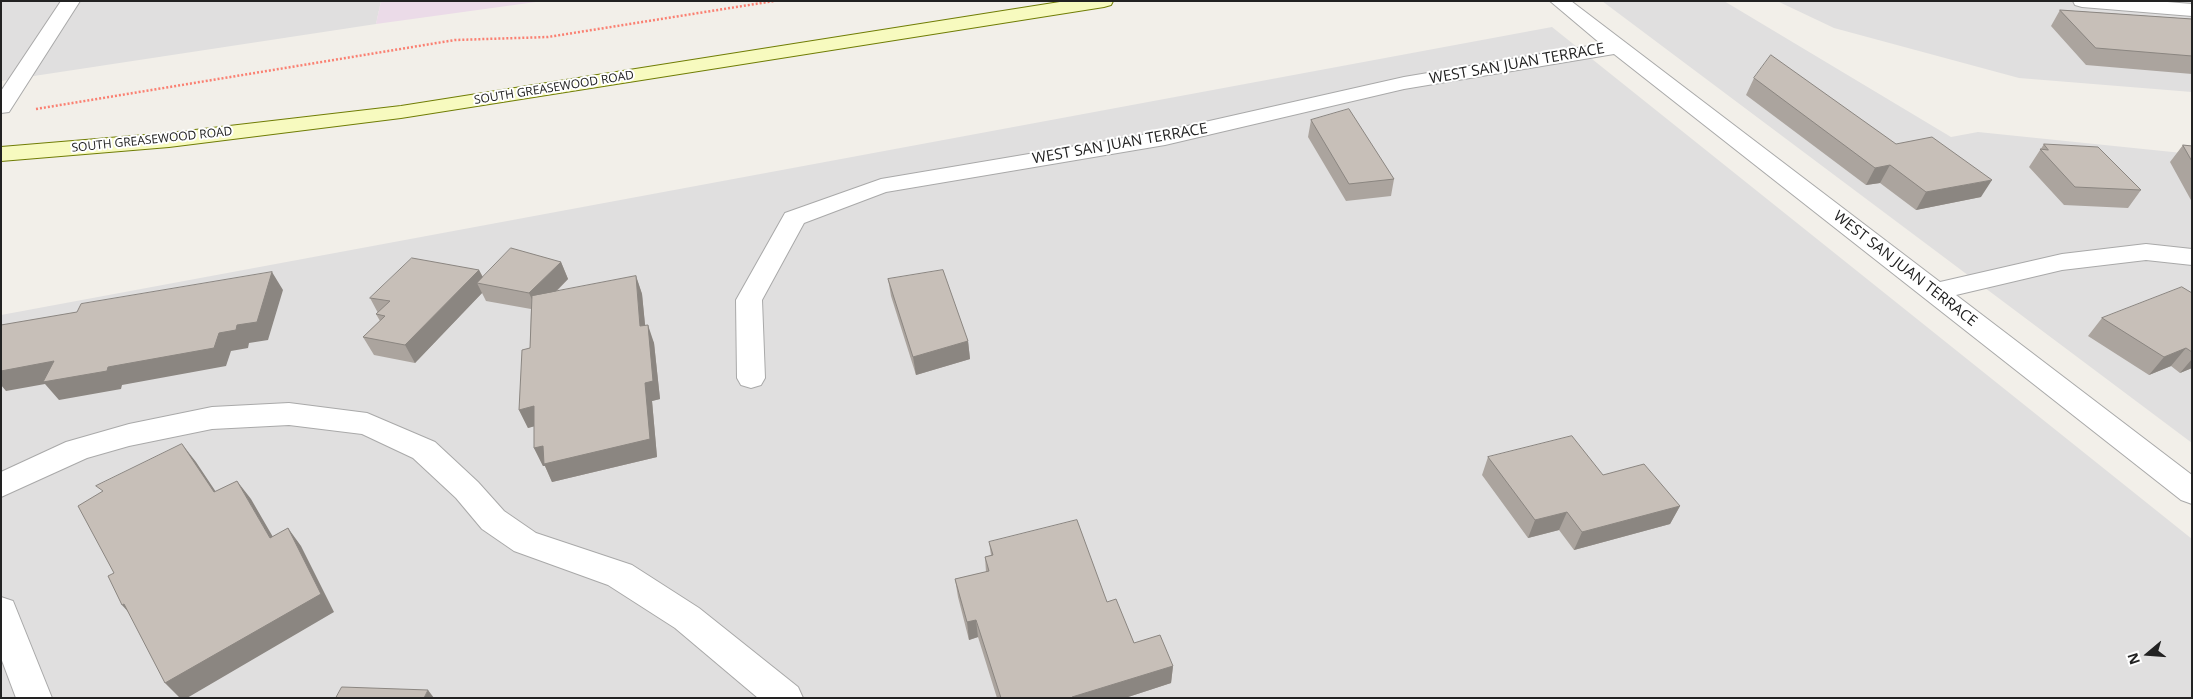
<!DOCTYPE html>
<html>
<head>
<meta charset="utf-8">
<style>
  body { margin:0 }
  #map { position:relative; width:2193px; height:699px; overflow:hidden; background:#f2efe9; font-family:"Open Sans",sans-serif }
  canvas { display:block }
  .frame { position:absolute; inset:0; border:2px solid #222; pointer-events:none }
  .north { position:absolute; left:2123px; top:629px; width:50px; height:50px; -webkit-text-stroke:4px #fff; paint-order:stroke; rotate:252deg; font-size:14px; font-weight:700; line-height:20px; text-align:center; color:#222 }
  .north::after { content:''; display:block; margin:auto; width:18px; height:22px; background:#222; clip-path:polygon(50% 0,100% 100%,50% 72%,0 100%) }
</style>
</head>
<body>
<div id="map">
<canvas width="2193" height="699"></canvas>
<div class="frame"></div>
<div class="north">N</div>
</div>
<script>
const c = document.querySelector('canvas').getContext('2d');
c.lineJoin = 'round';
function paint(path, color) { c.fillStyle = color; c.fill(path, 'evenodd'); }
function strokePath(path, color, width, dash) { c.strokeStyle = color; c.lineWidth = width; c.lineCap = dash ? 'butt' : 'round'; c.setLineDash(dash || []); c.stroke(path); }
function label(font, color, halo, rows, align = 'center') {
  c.font = font + ' "Open Sans",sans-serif'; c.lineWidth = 4; c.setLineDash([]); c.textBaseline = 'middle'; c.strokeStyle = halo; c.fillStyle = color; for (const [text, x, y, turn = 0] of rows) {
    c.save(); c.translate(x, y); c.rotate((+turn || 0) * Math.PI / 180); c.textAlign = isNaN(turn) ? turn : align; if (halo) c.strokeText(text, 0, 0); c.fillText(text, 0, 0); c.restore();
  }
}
paint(new Path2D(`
  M 1,1 L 381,1 L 376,24 L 1,81 Z
  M 1602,1 L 1724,1 L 1951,137 L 1978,132 L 2192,154 L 2192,443 Z
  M 1777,1 L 2192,1 L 2192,92 L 2019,78 L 1834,28 Z
  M 1552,27 L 2192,539 L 2192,698 L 1,698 L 1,315 Z`), '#e0dfdf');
paint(new Path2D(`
  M 381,1 L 543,1 L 376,24 Z`), '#ebdbe8');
const street = new Path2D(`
  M 61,1 L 80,1 L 9,112 L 1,113 L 1,91 Z
  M 1550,1 L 1571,1 L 1940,282 L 2062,254 L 2146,244 L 2192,249 L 2192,265 L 2146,260 L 2062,270 L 1956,295 L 2192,475 L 2192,504 L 2181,500 L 1614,54 L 1404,89 L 1165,145 L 886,192 L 804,223 L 762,300 L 765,378 L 761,385 L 751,388 L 741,385 L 737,378 L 736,300 L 785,213 L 881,179 L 1165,131 L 1404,77 L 1601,44 Z
  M 2073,1 L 2155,1 L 2192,4 L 2192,16 L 2082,7 L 2075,5 Z
  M 289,403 L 367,413 L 435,442 L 478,482 L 504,511 L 536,533 L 632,565 L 699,608 L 798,687 L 803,698 L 758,698 L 675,628 L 608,585 L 514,551 L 482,529 L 456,498 L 413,458 L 362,434 L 289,425 L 212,429 L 129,446 L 87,458 L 1,497 L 1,472 L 66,442 L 129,424 L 212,407 Z
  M 1,597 L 13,601 L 52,698 L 16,698 L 1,658 Z`);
const secondary = new Path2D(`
  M 1066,1 L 1113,1 L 1111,5 L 1104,7 L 401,118 L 169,147 L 1,161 L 1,147 L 169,133 L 401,106 Z`);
strokePath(street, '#a9a9a9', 2);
strokePath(secondary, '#707d05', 2);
strokePath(new Path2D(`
  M 36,109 L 455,40 L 548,37 L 774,1`), '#fa8072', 2.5, [2, 2]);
paint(street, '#fff');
paint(secondary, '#f7fabf');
paint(new Path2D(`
  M 2060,10 L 2192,19 L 2192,74 L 2086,65 L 2051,26 Z
  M 1754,78 L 1896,144 L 1981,197 L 1916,210 L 1880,183 L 1866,185 L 1746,95 Z
  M 1311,120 L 1394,179 L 1391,196 L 1346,201 L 1308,137 Z
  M 2044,144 L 2141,190 L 2128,208 L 2064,205 L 2029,167 Z
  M 2183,145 L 2192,146 L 2192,202 L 2170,162 Z
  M 561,262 L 568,279 L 556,292 L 636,276 L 642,294 L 645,326 L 654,343 L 660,399 L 652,401 L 657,457 L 552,482 L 545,466 L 543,466 L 534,448 L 534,426 L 528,428 L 519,410 L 530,348 L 531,309 L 486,301 L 482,293 L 415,363 L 374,355 L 363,337 L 380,321 L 376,314 L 378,313 L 370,298 L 479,270 L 483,277 Z
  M 888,279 L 968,341 L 970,359 L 916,375 L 891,296 Z
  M 2192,293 L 2192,368 L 2180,373 L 2171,366 L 2149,375 L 2088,336 L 2102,318 Z
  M 1488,457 L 1603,475 L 1680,506 L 1670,524 L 1574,550 L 1559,530 L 1528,538 L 1482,475 Z
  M 989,542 L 1107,602 L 1134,643 L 1173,666 L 1171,683 L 1125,698 L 997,698 L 978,637 L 969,640 L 958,597 L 955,579 L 986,572 L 985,557 L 991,555 Z`), '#aba49e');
paint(new Path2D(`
  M 1890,165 L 1880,183 L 1866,185 L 1875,168 Z
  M 1992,180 L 1981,197 L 1916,210 L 1926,192 Z
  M 561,262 L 568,279 L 537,310 L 529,293 Z
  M 479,270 L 486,284 L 477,283 L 482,293 L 415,363 L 405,345 Z
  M 272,272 L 283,290 L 268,340 L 249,343 L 248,348 L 231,351 L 226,366 L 122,385 L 121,389 L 59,400 L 45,384 L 6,391 L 1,385 L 1,368 L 54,361 L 108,367 L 219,333 Z
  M 636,276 L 642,294 L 647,344 L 640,326 Z
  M 648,325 L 654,343 L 660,399 L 652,401 L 657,457 L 552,482 L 545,466 L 543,466 L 534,448 Z
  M 968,341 L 970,359 L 916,375 L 913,357 Z
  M 2186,348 L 2171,366 L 2149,375 L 2164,357 Z
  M 2192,359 L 2192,368 L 2180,373 Z
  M 534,406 L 543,424 L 528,428 L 519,410 Z
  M 182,444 L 196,462 L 228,510 L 214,492 Z
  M 237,481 L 251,499 L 284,556 L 270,538 Z
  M 1680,506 L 1670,524 L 1574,550 L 1582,532 Z
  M 1567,512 L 1559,530 L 1528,538 L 1535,520 Z
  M 288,528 L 301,546 L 334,612 L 187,698 L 180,698 L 165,683 Z
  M 124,604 L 138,623 L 122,605 Z
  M 976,620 L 978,637 L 969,640 L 967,622 Z
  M 1173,666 L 1171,683 L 1125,698 L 1072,698 L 1072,697 Z
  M 428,690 L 434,698 L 424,698 Z`), '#8b8681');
const building = new Path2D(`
  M 2060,10 L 2192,19 L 2192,56 L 2096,48 Z
  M 1771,55 L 1896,144 L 1932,137 L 1992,180 L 1926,192 L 1890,165 L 1875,168 L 1754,78 Z
  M 1349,109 L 1394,179 L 1349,184 L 1311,120 Z
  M 2044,144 L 2098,147 L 2141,190 L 2075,187 L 2040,149 L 2048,150 Z
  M 2183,145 L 2192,146 L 2192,161 Z
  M 511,248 L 561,262 L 529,293 L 477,283 Z
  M 412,258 L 479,270 L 405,345 L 363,337 L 385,316 L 376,314 L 390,301 L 370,298 Z
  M 943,270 L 968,341 L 913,357 L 888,279 Z
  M 272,272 L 257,322 L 237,325 L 236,330 L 219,333 L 214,348 L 108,367 L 107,371 L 43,382 L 54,361 L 1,371 L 1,325 L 77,312 L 81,304 Z
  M 636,276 L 640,326 L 648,325 L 653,381 L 645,383 L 650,439 L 544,464 L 543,446 L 534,448 L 534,406 L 519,410 L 522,350 L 530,348 L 532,296 Z
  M 2182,287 L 2192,293 L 2192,352 L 2186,348 L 2164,357 L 2102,318 Z
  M 1572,436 L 1603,475 L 1644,464 L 1680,506 L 1582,532 L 1567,512 L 1535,520 L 1488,457 Z
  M 182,444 L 214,492 L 237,481 L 270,538 L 288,528 L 321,594 L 165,683 L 124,604 L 122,605 L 108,576 L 114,573 L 78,506 L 103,491 L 96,486 Z
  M 1077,520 L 1107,602 L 1116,599 L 1134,643 L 1160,635 L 1173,666 L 1072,697 L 1072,698 L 1001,698 L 976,620 L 967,622 L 955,579 L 989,571 L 985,557 L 993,555 L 989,542 Z
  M 342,687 L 428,690 L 424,698 L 336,698 Z`);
paint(building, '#c7bfb8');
strokePath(building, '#8b8681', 1);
label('12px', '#222', '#fff', [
  ["SOUTH GREASEWOOD ROAD",554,88,-9],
  ["SOUTH GREASEWOOD ROAD",152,140,-6]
]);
label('15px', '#222', '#fff', [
  ["WEST SAN JUAN TERRACE",1517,64,-10],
  ["WEST SAN JUAN TERRACE",1120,144,-10],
  ["WEST SAN JUAN TERRACE",1905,269,38]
]);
</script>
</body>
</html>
